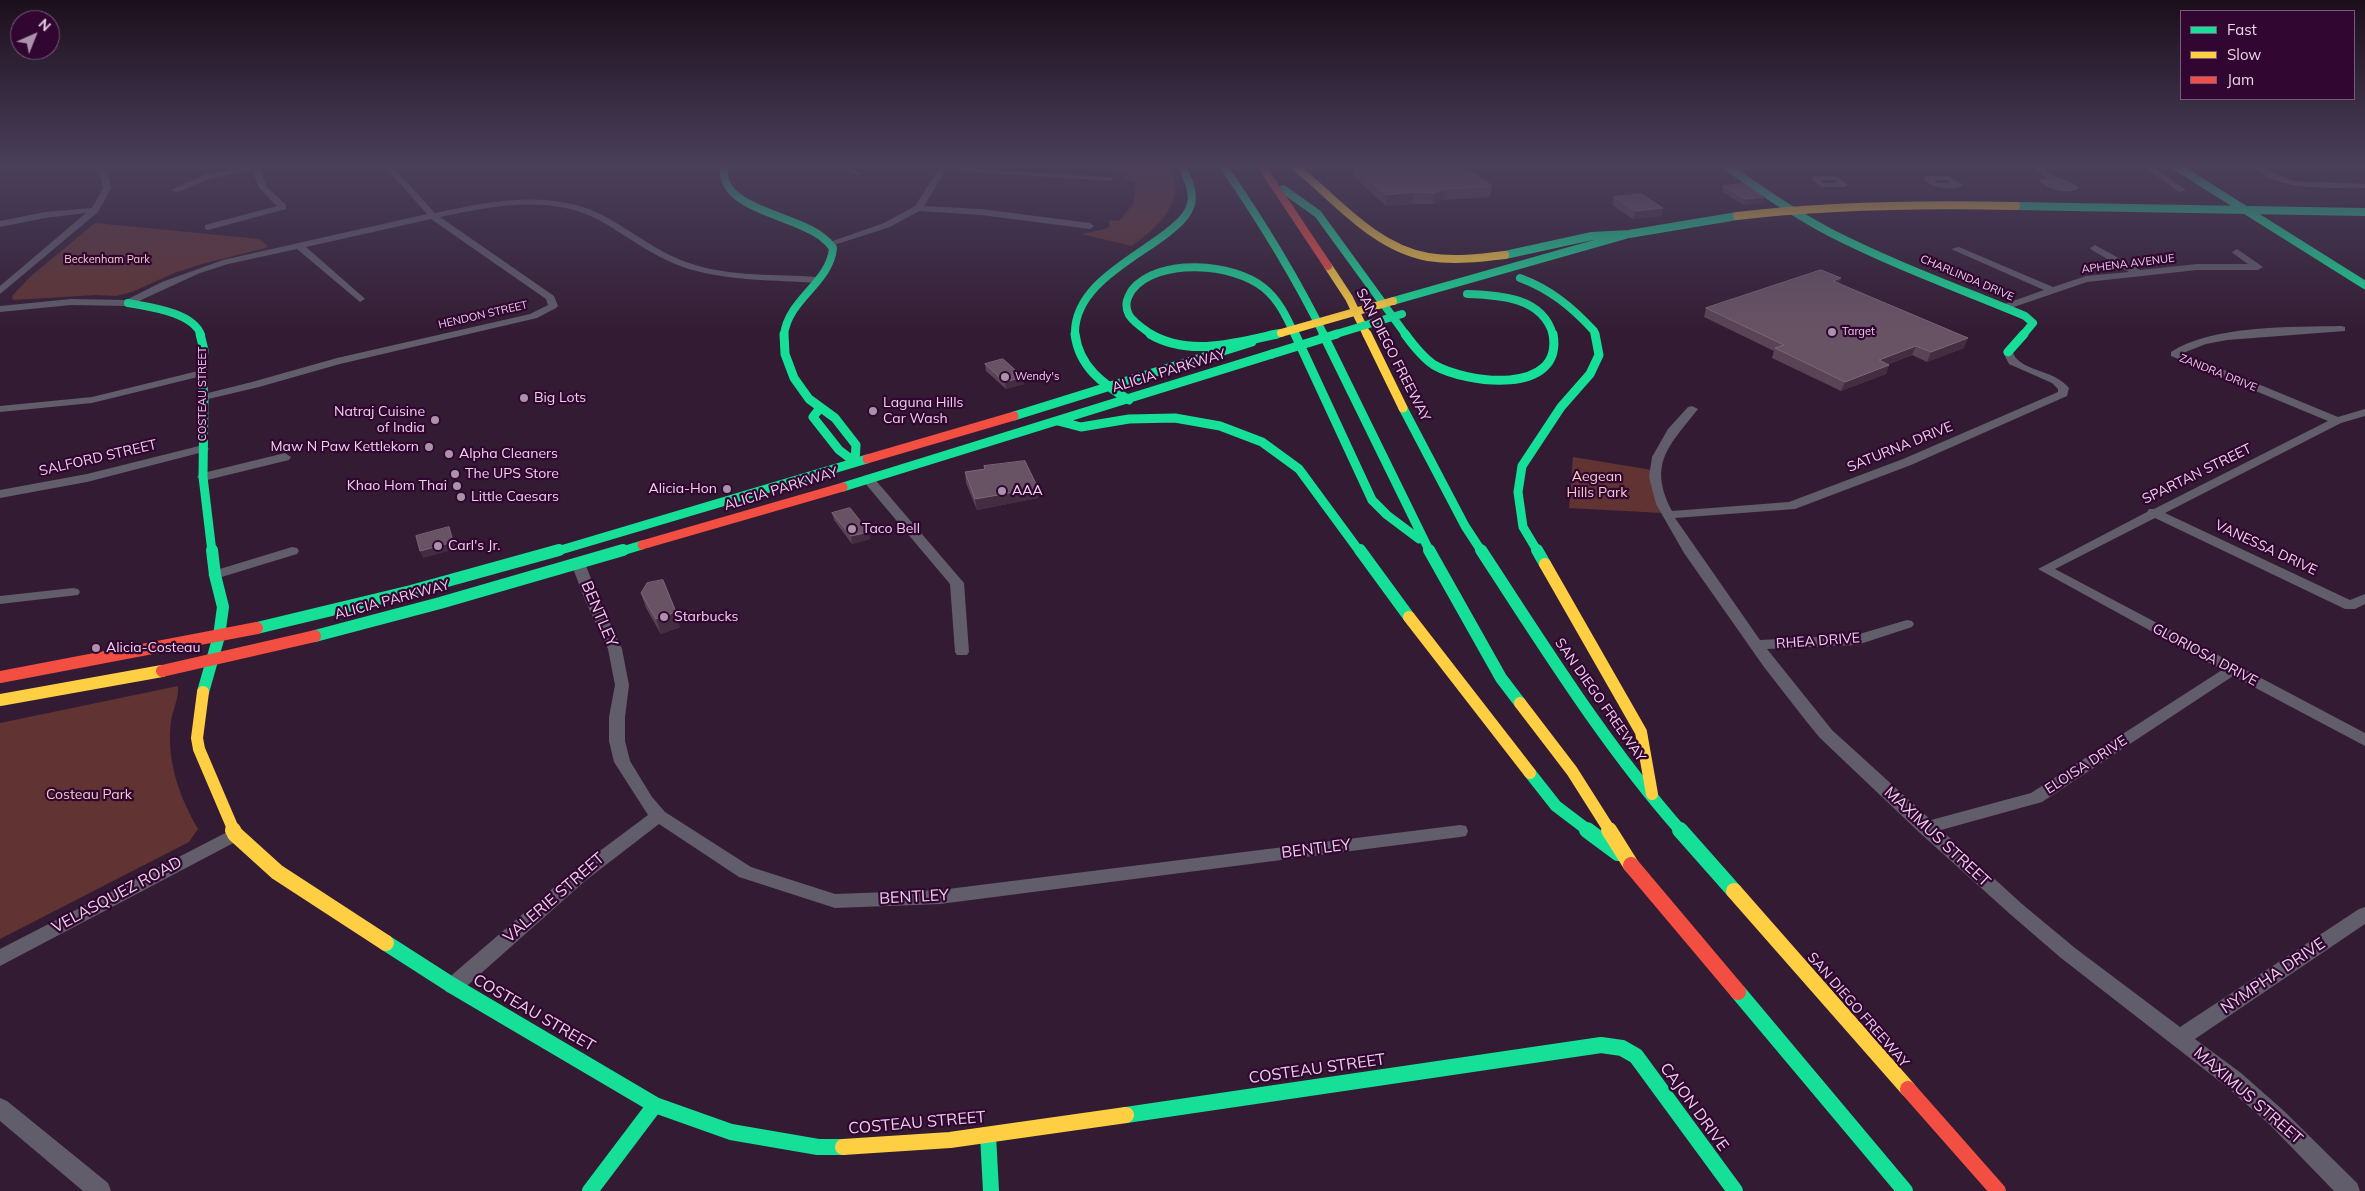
<!DOCTYPE html>
<html>
<head>
<meta charset="utf-8">
<style>
  body { margin:0 }
  #map { position:relative; width:2365px; height:1191px; overflow:hidden; background:#331c33; font-family:Mulish,sans-serif }
  canvas { display:block }
  .legend { position:absolute; left:2180px; top:10px; width:175px; height:90px; box-sizing:border-box; background:#310732; border:1px solid #7b587c; margin:0; padding:6px 9px; list-style:none; font-size:15px; color:#ebd1ea }
  .legend li { display:flex; align-items:center; gap:10px; height:25px }
  .legend b { width:25px; border:1px solid #7b587c }
  .north { position:absolute; left:10px; top:10px; width:50px; height:50px; box-sizing:border-box; background:#310732; border:1px solid #7b587c; border-radius:50%; rotate:44deg; font-size:14px; font-weight:700; line-height:20px; text-align:center; color:#ebd1ea }
  .north::after { content:''; display:block; margin:auto; width:18px; height:22px; background:#ab92aa; clip-path:polygon(50% 0,100% 100%,50% 72%,0 100%) }
</style>
</head>
<body>
<div id="map">
<canvas width="2365" height="1191"></canvas>
<ul class="legend">
<li><b style="height:6px;background:#16e098"></b>Fast</li>
<li><b style="height:6px;background:#ffcf43"></b>Slow</li>
<li><b style="height:6px;background:#f24e42"></b>Jam</li>
</ul>
<div class="north">N</div>
</div>
<script>
const c = document.querySelector('canvas').getContext('2d');
c.lineJoin = 'round';
function paint(path, color) { c.fillStyle = color; c.fill(path, 'evenodd'); }
function strokePath(path, color, width, dash) { c.strokeStyle = color; c.lineWidth = width; c.lineCap = dash ? 'butt' : 'round'; c.setLineDash(dash || []); c.stroke(path); }
function label(font, color, halo, rows, align = 'center') {
  c.font = font + ' Mulish,sans-serif'; c.lineWidth = 4.5; c.setLineDash([]); c.textBaseline = 'middle'; c.strokeStyle = halo; c.fillStyle = color; for (const [text, x, y, turn = 0] of rows) {
    c.save(); c.translate(x, y); c.rotate((+turn || 0) * Math.PI / 180); c.textAlign = isNaN(turn) ? turn : align; if (halo) c.strokeText(text, 0, 0); c.fillText(text, 0, 0); c.restore();
  }
}
paint(new Path2D(`
  M 1108,167 L 1171,167 C 1187,201 1158,227 1132,246 L 1081,234 L 1105,229 L 1110,226 L 1109,221 L 1120,220 L 1133,204 L 1136,183 L 1125,179 L 1125,175 L 1108,171 Z
  M 95,223 L 259,239 L 269,247 L 202,264 L 174,273 L 132,292 L 116,296 L 96,295 L 13,300 L 12,296 L 31,276 Z
  M 1573,457 L 1652,470 L 1662,513 L 1569,508 Z
  M 178,686 C 179,698 173,709 171,721 C 166,760 179,796 198,829 L 189,842 L 0,939 L 0,723 Z`), '#613332');
paint(new Path2D(`
  M 93,167 L 101,167 L 108,175 L 111,188 L 98,212 L 0,294 L 0,286 L 86,213 L 45,218 L 0,227 L 0,221 L 45,212 L 92,208 L 103,188 L 100,175 Z
  M 244,167 L 259,167 L 267,187 L 286,205 L 286,209 L 208,230 L 205,229 L 205,225 L 277,206 L 259,188 L 252,170 L 209,179 L 178,192 L 171,190 L 204,175 Z
  M 385,167 L 393,167 L 435,213 C 491,201 553,188 606,217 C 635,233 660,254 692,264 C 732,277 776,274 817,277 L 822,280 L 817,283 C 774,280 730,281 689,269 C 656,259 629,237 599,220 C 550,194 492,206 440,217 L 554,296 L 558,306 L 556,308 L 537,318 L 340,364 L 259,387 L 204,400 L 200,399 L 200,395 L 252,382 L 337,358 L 530,314 L 548,305 L 546,299 L 431,219 L 306,247 L 363,297 L 365,299 L 360,302 L 297,249 L 228,264 L 200,273 L 128,306 L 71,305 L 0,312 L 0,306 L 71,299 L 126,300 L 162,282 L 223,260 L 427,214 Z
  M 836,167 L 847,167 L 861,173 L 857,175 Z
  M 940,167 L 1110,177 L 1114,179 L 1110,181 L 946,170 L 924,206 L 981,209 L 1090,223 L 1094,226 L 1090,229 L 981,215 L 919,211 L 890,227 L 834,245 L 827,243 L 884,223 L 915,206 Z
  M 2033,167 C 2047,166 2047,175 2058,178 C 2067,181 2072,181 2079,188 C 2068,196 2047,189 2038,180 L 2046,178 Z
  M 2144,167 L 2153,167 L 2186,190 L 2179,192 Z
  M 2253,167 L 2262,167 L 2293,181 L 2365,184 L 2365,188 C 2329,187 2282,193 2253,167 Z
  M 1812,176 L 1837,176 L 1848,185 L 1844,187 L 1821,187 L 1812,180 ZM 1821,180 L 1835,180 L 1837,183 L 1823,183 Z
  M 1924,176 L 1949,176 L 1963,185 C 1952,192 1933,188 1924,180 ZM 1935,180 L 1947,180 L 1950,183 L 1937,183 Z
  M 2095,245 L 2140,270 L 2197,264 L 2248,264 L 2234,254 L 2232,252 L 2237,249 L 2263,267 L 2258,270 L 2197,270 L 2087,282 L 2005,310 L 2002,309 L 2002,305 L 2044,290 L 1951,249 L 1959,247 L 2053,287 L 2086,276 L 2129,272 L 2092,250 L 2090,248 Z
  M 2341,326 L 2345,327 L 2345,331 L 2227,340 L 2206,344 L 2183,353 L 2338,417 L 2365,409 L 2365,416 L 2341,423 L 2165,513 L 2350,600 L 2365,594 L 2365,604 L 2355,609 L 2345,609 L 2155,518 L 2055,569 L 2365,733 L 2365,746 L 2233,676 L 2042,802 L 1941,830 L 2022,904 L 2075,948 L 2180,1027 L 2359,909 L 2365,907 L 2365,924 L 2195,1039 L 2241,1073 L 2284,1111 L 2357,1183 L 2360,1191 L 2334,1191 L 2270,1125 L 2227,1087 L 2061,958 L 2010,914 L 1920,833 L 1820,738 L 1806,721 L 1764,667 L 1684,553 L 1656,504 L 1649,477 L 1652,457 L 1668,429 L 1688,407 L 1692,406 L 1698,409 C 1670,445 1647,463 1672,511 L 1789,502 L 1903,459 L 2058,392 L 2058,389 L 2052,383 L 2009,364 L 2003,352 L 2004,350 L 2012,350 C 2013,353 2015,358 2018,360 C 2031,372 2055,371 2069,388 L 2067,396 L 1911,465 L 1795,509 L 1675,518 L 1760,640 L 1856,635 L 1907,620 L 1912,621 L 1914,624 L 1912,627 L 1857,645 L 1767,649 L 1832,730 L 1931,820 L 2031,793 L 2222,670 L 2038,569 L 2147,512 L 2149,509 L 2154,509 L 2328,421 L 2171,356 L 2171,352 C 2211,325 2293,327 2341,326 Z
  M 202,370 L 206,371 L 206,375 L 92,403 L 0,412 L 0,406 L 92,397 Z
  M 203,445 L 207,447 L 209,449 L 207,451 L 87,482 L 0,498 L 0,490 L 87,474 Z
  M 285,453 L 291,457 L 289,460 L 203,481 L 197,477 L 199,474 Z
  M 868,475 L 872,476 L 964,583 L 969,652 L 967,655 L 957,655 L 955,652 L 950,584 L 864,482 L 862,479 L 864,476 Z
  M 292,547 L 297,548 L 299,551 L 297,554 L 215,579 L 208,575 L 210,572 Z
  M 578,559 L 585,563 L 599,600 L 622,649 L 629,685 L 625,717 L 625,741 L 630,761 L 652,797 L 665,812 L 751,867 L 835,894 L 940,890 L 1460,825 L 1466,826 L 1468,831 L 1466,836 L 1460,837 L 940,904 L 835,908 L 739,877 L 659,824 L 585,881 L 460,992 L 453,994 L 446,992 L 443,986 L 446,980 L 573,871 L 648,815 L 614,762 L 609,741 L 609,717 L 615,685 L 608,649 L 585,600 L 571,563 Z
  M 73,588 L 78,589 L 80,592 L 78,595 L 0,604 L 0,596 Z
  M 235,828 L 241,829 L 244,834 L 241,839 L 0,966 L 0,949 Z
  M 0,1098 L 7,1101 L 108,1183 L 111,1191 L 83,1191 L 0,1121 Z`), '#615d6a');
strokePath(new Path2D(`
  M 724,167 C 724,172 724,178 726,182 C 736,210 799,218 822,237 C 826,240 830,244 833,248 C 830,283 788,299 784,335
  M 1224,167 C 1261,221 1295,276 1324,335
  M 1728,167 C 1761,191 1795,214 1831,233 C 1894,265 1960,289 2025,316 L 2033,323 L 2023,335
  M 2177,167 L 2365,285
  M 1283,189 L 1318,214 L 1406,335
  M 2016,206 L 2365,212
  M 1505,255 L 1592,236 L 1629,234
  M 1520,278 C 1550,289 1572,307 1594,331 L 1595,335
  M 1467,294 C 1499,295 1543,297 1553,335
  M 1393,301 L 1629,234 L 1737,216
  M 128,303 C 149,307 193,312 201,335
  M 1075,335 C 1073,286 1134,259 1167,233 C 1177,225 1188,216 1191,204 C 1194,191 1188,178 1182,167
  M 1152,335 C 1144,329 1134,323 1129,315 C 1124,305 1127,298 1132,290 C 1158,257 1234,263 1264,288 C 1279,300 1287,318 1295,335
  M 1271,335 L 1281,333`), '#16e098', 8);
strokePath(new Path2D(`
  M 200,334 L 204,350 L 202,373 L 204,397 L 203,477 L 212,552
  M 784,334 L 785,354 L 794,378 L 809,399 L 835,418 L 856,445 L 855,462
  M 1075,334 C 1079,367 1103,384 1129,400
  M 1150,334 C 1189,357 1236,343 1277,334
  M 1295,334 L 1372,500 L 1387,515 L 1419,539
  M 1323,334 L 1430,552
  M 1405,334 C 1413,345 1422,357 1434,365 C 1467,384 1564,396 1553,334
  M 2008,352 L 2024,334
  M 820,408 L 813,417 L 839,450 L 855,462
  M 1403,408 L 1465,526 L 1482,552
  M 1014,416 L 1252,342
  M 1058,421 L 1081,427 L 1129,419 L 1175,418 L 1220,426 L 1262,442 L 1299,469 L 1360,552
  M 843,487 L 1272,354
  M 554,552 L 867,459
  M 619,552 L 642,545
  M 1538,552 L 1523,527 L 1518,492 L 1522,466 L 1561,407 L 1590,374 L 1599,355 L 1595,334`), '#16e098', 9);
strokePath(new Path2D(`
  M 1360,550 L 1409,617
  M 1429,550 L 1501,678 L 1520,703
  M 1481,550 C 1544,646 1605,745 1681,831
  M 1537,550 L 1545,564
  M 257,628 L 411,591 L 559,550
  M 315,636 L 440,603 L 623,550
  M 203,692 L 219,636 L 223,607 L 215,575 L 212,550
  M 1530,773 L 1556,806 L 1589,831`), '#16e098', 12);
strokePath(new Path2D(`
  M 1587,830 L 1618,853
  M 1680,830 L 1734,891
  M 386,943 L 453,986 L 655,1105 L 731,1132 L 818,1147 L 843,1147
  M 1738,992 L 1905,1191
  M 1126,1115 L 1601,1045 L 1622,1048 L 1636,1056 L 1735,1191
  M 988,1135 L 991,1191
  M 590,1191 L 655,1105`), '#16e098', 16);
strokePath(new Path2D(`
  M 1296,167 C 1336,200 1375,248 1428,257 C 1454,261 1480,258 1505,255
  M 1737,216 C 1830,205 1923,204 2016,206
  M 1328,266 L 1349,298 L 1367,335`), '#ffcf43', 8);
strokePath(new Path2D(`
  M 1367,334 L 1403,408`), '#ffcf43', 9);
strokePath(new Path2D(`
  M 1545,564 L 1641,732 L 1652,794
  M 1409,617 L 1530,773
  M 203,692 L 197,738 L 199,749 L 234,831
  M 0,700 L 162,671
  M 1520,703 L 1572,771 L 1610,831`), '#ffcf43', 12);
strokePath(new Path2D(`
  M 233,830 L 235,834 L 277,872 L 386,943
  M 1609,830 L 1631,865
  M 1734,891 L 1908,1089
  M 843,1147 L 950,1140 L 1126,1115`), '#ffcf43', 16);
strokePath(new Path2D(`
  M 1262,167 L 1328,266`), '#f24e42', 8);
strokePath(new Path2D(`
  M 867,459 L 1014,416
  M 642,545 L 843,487`), '#f24e42', 9);
strokePath(new Path2D(`
  M 162,671 L 315,636
  M 0,677 L 257,628`), '#f24e42', 12);
strokePath(new Path2D(`
  M 1631,865 L 1738,992
  M 1908,1089 L 1998,1191`), '#f24e42', 16);
strokePath(new Path2D(`
  M 1333,335 L 1402,314`), '#16e098', 8);
strokePath(new Path2D(`
  M 1272,354 L 1337,334`), '#16e098', 9);
strokePath(new Path2D(`
  M 1281,333 L 1393,301`), '#ffcf43', 8);
paint(new Path2D(`
  M 1354,167 L 1466,167 L 1492,186 L 1490,197 L 1444,200 L 1433,204 L 1411,204 L 1386,206 L 1353,176 Z
  M 1723,186 L 1763,202 L 1744,205 L 1722,192 Z
  M 1614,197 L 1661,216 L 1633,219 L 1612,205 Z
  M 1839,284 L 1964,348 L 1927,362 L 1912,355 L 1889,364 L 1886,374 L 1841,391 L 1772,358 L 1774,351 L 1704,317 L 1706,308 Z
  M 985,364 L 1023,377 L 1024,384 L 1006,389 L 986,371 Z
  M 984,466 L 1038,498 L 977,510 L 966,483 L 965,472 L 984,469 Z
  M 832,513 L 870,539 L 852,544 L 834,520 Z
  M 641,593 L 680,627 L 661,634 L 646,608 Z`), '#584454');
paint(new Path2D(`
  M 1445,189 L 1444,200 L 1433,204 L 1434,193 Z
  M 1413,192 L 1411,204 L 1386,206 L 1387,195 Z
  M 1765,197 L 1763,202 L 1744,205 L 1745,199 Z
  M 1663,208 L 1661,216 L 1633,219 L 1635,211 Z
  M 1841,278 L 1838,287 L 1833,281 Z
  M 1968,338 L 1964,348 L 1927,362 L 1931,352 Z
  M 1916,346 L 1912,355 L 1875,369 L 1879,360 Z
  M 1889,365 L 1886,374 L 1841,391 L 1845,382 Z
  M 1023,377 L 1024,384 L 1006,389 L 1005,382 Z
  M 1038,488 L 1038,498 L 977,510 L 975,499 Z
  M 449,527 L 452,534 L 456,549 L 423,558 L 420,551 Z
  M 869,532 L 870,539 L 852,544 L 851,536 Z
  M 676,612 L 680,627 L 661,634 L 656,619 Z`), '#432d40');
const building = new Path2D(`
  M 1355,167 L 1466,167 L 1492,186 L 1445,189 L 1434,193 L 1413,192 L 1387,195 Z
  M 1743,184 L 1765,197 L 1745,199 L 1723,186 Z
  M 1641,194 L 1663,208 L 1635,211 L 1614,197 Z
  M 1821,270 L 1841,278 L 1833,281 L 1968,338 L 1931,352 L 1916,346 L 1879,360 L 1889,365 L 1845,382 L 1775,348 L 1784,345 L 1706,308 Z
  M 1003,359 L 1023,377 L 1005,382 L 985,364 Z
  M 1025,461 L 1038,488 L 975,499 L 965,472 L 985,469 L 984,466 Z
  M 850,508 L 869,532 L 851,536 L 832,513 Z
  M 449,527 L 453,542 L 420,551 L 416,536 Z
  M 663,580 L 676,612 L 656,619 L 641,593 L 647,583 Z`);
paint(building, '#685364');
strokePath(building, '#7c6779', 1);
const sky = c.createLinearGradient(0, 0, 0, 333);
sky.addColorStop(0, '#1c0f1c');
sky.addColorStop(0.5, '#4a405b');
sky.addColorStop(1, '#4a405b00');
c.fillStyle = sky;
c.fillRect(0, 0, 2365, 333);
for (const [x, y, r, color] of [
  [1832,332,5,"#ab92aa"],
  [1005,377,5,"#ab92aa"],
  [524,398,5,"#ab92aa"],
  [873,411,5,"#ab92aa"],
  [435,420,5,"#ab92aa"],
  [429,447,5,"#ab92aa"],
  [449,454,5,"#ab92aa"],
  [455,474,5,"#ab92aa"],
  [457,486,5,"#ab92aa"],
  [727,489,5,"#ab92aa"],
  [1002,491,5,"#ab92aa"],
  [461,497,5,"#ab92aa"],
  [852,529,5,"#ab92aa"],
  [438,546,5,"#ab92aa"],
  [664,617,5,"#ab92aa"],
  [96,648,5,"#ab92aa"]
]) { const dot = new Path2D(); dot.arc(x, y, r, 0, 2 * Math.PI); c.fillStyle = color; c.fill(dot); strokePath(dot, '#310732', 2); }
label('11px', '#f4cbc6', '#310732', [
  ["Beckenham Park",107,260]
]);
label('11px', '#ebd1ea', '#310732', [
  ["APHENA AVENUE",2128,264,-7],
  ["CHARLINDA DRIVE",1967,278,23],
  ["HENDON STREET",483,315,-13],
  ["ZANDRA DRIVE",2218,373,22],
  ["COSTEAU STREET",203,394,-90]
]);
label('11px', '#ebd1ea', '#310732', [
  ["Target",1842,332],
  ["Wendy's",1015,377]
], 'left');
label('14px', '#ebd1ea', '#310732', [
  ["SAN DIEGO FREEWAY",1393,355,63],
  ["ALICIA PARKWAY",1169,371,-17],
  ["SATURNA DRIVE",1900,447,-22],
  ["SALFORD STREET",98,458,-13],
  ["SPARTAN STREET",2197,474,-26],
  ["ALICIA PARKWAY",781,489,-17],
  ["VANESSA DRIVE",2266,548,25],
  ["ALICIA PARKWAY",392,600,-15],
  ["RHEA DRIVE",1818,641,-4],
  ["GLORIOSA DRIVE",2205,655,28],
  ["SAN DIEGO FREEWAY",1600,700,55],
  ["ELOISA DRIVE",2086,765,-33],
  ["SAN DIEGO FREEWAY",1858,1010,49]
]);
label('14px', '#ebd1ea', '#310732', [
  ["Big Lots",534,398],
  ["Laguna Hills",883,403],
  ["Car Wash",883,419],
  ["Natraj Cuisine",425,412,"right"],
  ["of India",425,428,"right"],
  ["Maw N Paw Kettlekorn",419,447,"right"],
  ["Alpha Cleaners",459,454],
  ["The UPS Store",465,474],
  ["Khao Hom Thai",447,486,"right"],
  ["Alicia-Hon",717,489,"right"],
  ["AAA",1012,491],
  ["Little Caesars",471,497],
  ["Taco Bell",862,529],
  ["Carl's Jr.",448,546],
  ["Starbucks",674,617],
  ["Alicia-Costeau",106,648]
], 'left');
label('14px', '#f4cbc6', '#310732', [
  ["Aegean",1597,477],
  ["Hills Park",1597,493],
  ["Costeau Park",89,795]
]);
label('16px', '#ebd1ea', '#310732', [
  ["BENTLEY",599,614,67],
  ["MAXIMUS STREET",1937,837,43],
  ["BENTLEY",1316,849,-7],
  ["VELASQUEZ ROAD",117,895,-28],
  ["BENTLEY",914,897,-3],
  ["VALERIE STREET",554,898,-41],
  ["NYMPHA DRIVE",2273,976,-34],
  ["COSTEAU STREET",534,1013,30],
  ["COSTEAU STREET",1317,1069,-8],
  ["MAXIMUS STREET",2248,1096,41],
  ["CAJON DRIVE",1694,1107,54],
  ["COSTEAU STREET",917,1123,-5]
]);
</script>
</body>
</html>
